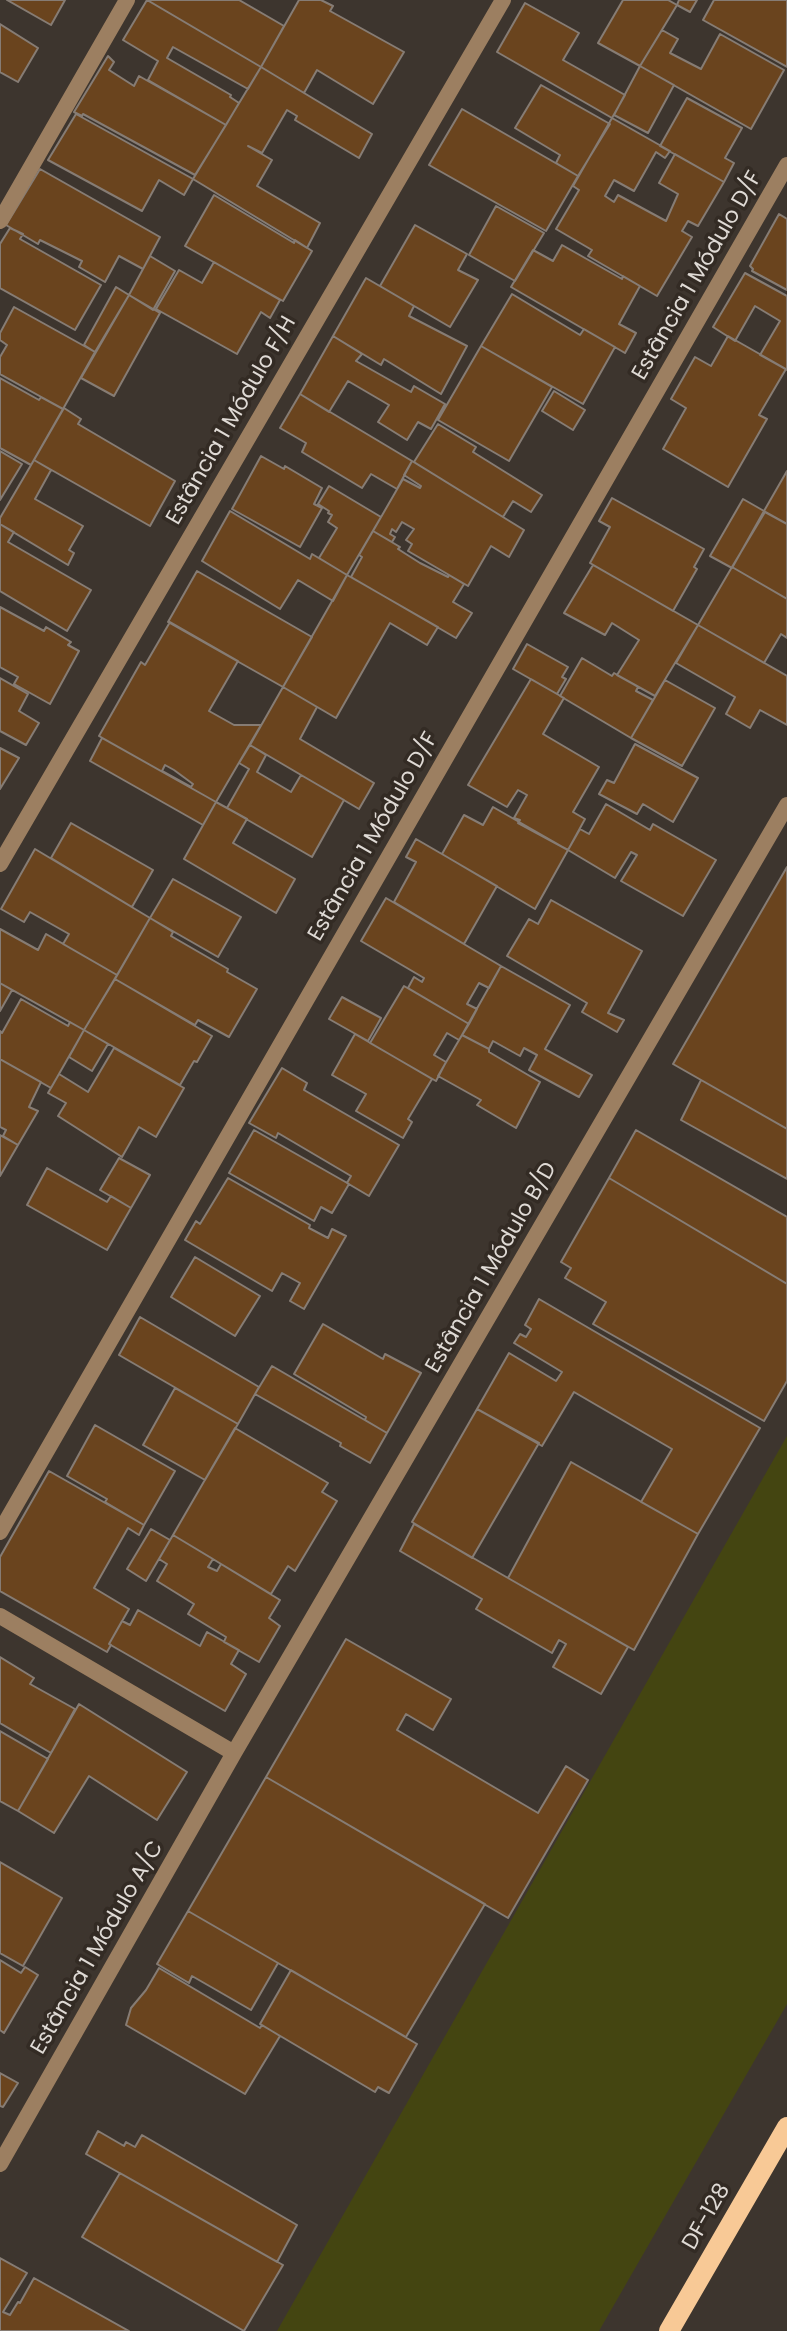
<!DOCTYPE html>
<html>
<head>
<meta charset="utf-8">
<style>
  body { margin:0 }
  canvas { display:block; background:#3d352e }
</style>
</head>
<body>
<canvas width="787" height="2331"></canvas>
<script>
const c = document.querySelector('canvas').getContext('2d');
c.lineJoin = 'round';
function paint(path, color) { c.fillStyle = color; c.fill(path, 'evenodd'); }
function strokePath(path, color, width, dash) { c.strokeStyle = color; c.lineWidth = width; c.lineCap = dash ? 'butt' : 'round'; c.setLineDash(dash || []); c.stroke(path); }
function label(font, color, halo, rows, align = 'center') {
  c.font = font + ' Poppins,sans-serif'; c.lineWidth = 7; c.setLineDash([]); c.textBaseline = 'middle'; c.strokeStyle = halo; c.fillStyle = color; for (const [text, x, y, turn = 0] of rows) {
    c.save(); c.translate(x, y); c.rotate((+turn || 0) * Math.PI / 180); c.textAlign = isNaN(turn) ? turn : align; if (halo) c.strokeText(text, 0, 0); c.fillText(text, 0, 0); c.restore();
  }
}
paint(new Path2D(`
  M 787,1436 L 787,2004 L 599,2331 L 277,2331 Z`), '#444511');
const building = new Path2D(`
  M 7,0 L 65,0 L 51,25 Z
  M 147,0 L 239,0 L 284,26 L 261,67 Z
  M 147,0 L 261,67 L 248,89 L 173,47 L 167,58 L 231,95 L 230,97 L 239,103 L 226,125 L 148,80 L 158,61 L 123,40 Z
  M 299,0 L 321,0 L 333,6 L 330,11 L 404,52 L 373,104 L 317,70 L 304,93 L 261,67 Z
  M 623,0 L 668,0 L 677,5 L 640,66 L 598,43 Z
  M 679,0 L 697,0 L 690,12 L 677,5 Z
  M 714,0 L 787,0 L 787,67 L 703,20 Z
  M 525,3 L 579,33 L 563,60 L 625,95 L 612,118 L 497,52 Z
  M 0,24 L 38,48 L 18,82 L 0,72 Z
  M 662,30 L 678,39 L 670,53 L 701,69 L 720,34 L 784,70 L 751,129 L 640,66 Z
  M 108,56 L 114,62 L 109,70 L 134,86 L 139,76 L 226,125 L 195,175 L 83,114 L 82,116 L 74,112 Z
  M 640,66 L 674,85 L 648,133 L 614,115 Z
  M 261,67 L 372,134 L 359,158 L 295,120 L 297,116 L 287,110 L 262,153 L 248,146 L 272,160 L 257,186 L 320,223 L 307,248 L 193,179 Z
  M 541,85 L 610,124 L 578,176 L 556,163 L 560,155 L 515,128 Z
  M 687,98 L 742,128 L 725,158 L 734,163 L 724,182 L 660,146 Z
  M 462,109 L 578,176 L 546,231 L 429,165 Z
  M 76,114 L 193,179 L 184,195 L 159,180 L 142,211 L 48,160 Z
  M 612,118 L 670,151 L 665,158 L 656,152 L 634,191 L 614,180 L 605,196 L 614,202 L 618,195 L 666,221 L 678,194 L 659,183 L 675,154 L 724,182 L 698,226 L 688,221 L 682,231 L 692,237 L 657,296 L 588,256 L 592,250 L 556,229 L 579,190 L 573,186 Z
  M 40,169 L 160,237 L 143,269 L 119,256 L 105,282 L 79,267 L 82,261 L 40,240 L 38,244 L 6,225 Z
  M 214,195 L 294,243 L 295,240 L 312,251 L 283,301 L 185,246 Z
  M 496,206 L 544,233 L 515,281 L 469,255 Z
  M 779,214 L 787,219 L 787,290 L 752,271 L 753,269 L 750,266 Z
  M 415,225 L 467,254 L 458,270 L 478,280 L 450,327 L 380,286 Z
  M 10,228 L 23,234 L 20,239 L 101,285 L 75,330 L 0,288 L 0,244 Z
  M 562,245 L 622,279 L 623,276 L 640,286 L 619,324 L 636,333 L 625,353 L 511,287 L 533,250 L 553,261 Z
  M 150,256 L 175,271 L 153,310 L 129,295 Z
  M 214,262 L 280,300 L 270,318 L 261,312 L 237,354 L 156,309 L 179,270 L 202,283 Z
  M 745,273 L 787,296 L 787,370 L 760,355 L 780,321 L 755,306 L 735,341 L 713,327 Z
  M 366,278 L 414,306 L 409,316 L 467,346 L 441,394 L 384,359 L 381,365 L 333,336 Z
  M 116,287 L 129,295 L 95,352 L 84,345 Z
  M 512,294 L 580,335 L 584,329 L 615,347 L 583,404 L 481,346 Z
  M 129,295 L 160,313 L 114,396 L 81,378 Z
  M 14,307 L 95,352 L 63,409 L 0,374 L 0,357 L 7,345 L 0,340 L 0,333 Z
  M 333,336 L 362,354 L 356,361 L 411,392 L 414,386 L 445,404 L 431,429 L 418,422 L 407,440 L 378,422 L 389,405 L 348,381 L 329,412 L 300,394 Z
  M 728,336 L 786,369 L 759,415 L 767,419 L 728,487 L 663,449 L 686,408 L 671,399 L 695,357 L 711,366 Z
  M 481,346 L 552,387 L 509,461 L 438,420 Z
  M 0,378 L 39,400 L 41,397 L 63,409 L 31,465 L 0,448 Z
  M 554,391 L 585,410 L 573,430 L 542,411 Z
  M 300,394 L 412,461 L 397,489 L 371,474 L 362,488 L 302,452 L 306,443 L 280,428 Z
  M 64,408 L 81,419 L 78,424 L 175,481 L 150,526 L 34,460 Z
  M 438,424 L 476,447 L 473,452 L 542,495 L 531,512 L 513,501 L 503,517 L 414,462 Z
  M 0,451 L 22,464 L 0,500 Z
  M 261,456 L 284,469 L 285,466 L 322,488 L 314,504 L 322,508 L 300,547 L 232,509 Z
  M 34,460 L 51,470 L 35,499 L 83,526 L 69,550 L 74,553 L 68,565 L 0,524 L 0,518 Z
  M 412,461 L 524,530 L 509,557 L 491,546 L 468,586 L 408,551 L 412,544 L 406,540 L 414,529 L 402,522 L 396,532 L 392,529 L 390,534 L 395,537 L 392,542 L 373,531 L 403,479 L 420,488 L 421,486 L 404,475 Z
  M 787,471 L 787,524 L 764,511 Z
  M 329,486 L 381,517 L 347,575 L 319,558 L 337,528 L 328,522 L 332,515 L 328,513 L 329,511 L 318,504 Z
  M 612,498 L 704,549 L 694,567 L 697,569 L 673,611 L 590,563 L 610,527 L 599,521 Z
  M 743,499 L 764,511 L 732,568 L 710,556 Z
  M 230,511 L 310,559 L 312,554 L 347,575 L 333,601 L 298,580 L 280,609 L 202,561 Z
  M 765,512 L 787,524 L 787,599 L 732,567 Z
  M 0,524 L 14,532 L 8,542 L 91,590 L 67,631 L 0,591 Z
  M 373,531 L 400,547 L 398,549 L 420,563 L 448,577 L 449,575 L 464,584 L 453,602 L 472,613 L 456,638 L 351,577 L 362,557 L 359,555 Z
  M 593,565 L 698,625 L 655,696 L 617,675 L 639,640 L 612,623 L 605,635 L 564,613 Z
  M 732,567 L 787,599 L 787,638 L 781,634 L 764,663 L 698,625 Z
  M 197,571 L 312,637 L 283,687 L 168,622 Z
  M 347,575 L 438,627 L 427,645 L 390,623 L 336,718 L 283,687 Z
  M 0,607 L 44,631 L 46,627 L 71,642 L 68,645 L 79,651 L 50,704 L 14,684 L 18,677 L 0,667 Z
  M 170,622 L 238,661 L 209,711 L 234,725 L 261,725 L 216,802 L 99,736 L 141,662 L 145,665 ZM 165,765 L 174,770 L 193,784 L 191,787 L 162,771 Z
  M 698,625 L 787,676 L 787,725 L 760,710 L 750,728 L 726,714 L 735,697 L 676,663 Z
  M 527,644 L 568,667 L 562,677 L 566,679 L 557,694 L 513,669 Z
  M 582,658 L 612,676 L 614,673 L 638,687 L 636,691 L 653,700 L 631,738 L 560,696 Z
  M 0,678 L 28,694 L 19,711 L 39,723 L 26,745 L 0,731 Z
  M 531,679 L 564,698 L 543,734 L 599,767 L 573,812 L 585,819 L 568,850 L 518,823 L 520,820 L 514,818 L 527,795 L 518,790 L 507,807 L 468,785 Z
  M 665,680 L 715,708 L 682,766 L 631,738 Z
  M 283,687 L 317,707 L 300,739 L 374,783 L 359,809 L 250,745 Z
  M 102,738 L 216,802 L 203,825 L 90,761 Z
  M 635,744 L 698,778 L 673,822 L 643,804 L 637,814 L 599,794 L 607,780 L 614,783 Z
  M 250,745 L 266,755 L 257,772 L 291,792 L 301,775 L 344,800 L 312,857 L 227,808 L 249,769 L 239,763 Z
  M 0,748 L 19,758 L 0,789 Z
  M 216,802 L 247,819 L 233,843 L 295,879 L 276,913 L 184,859 Z
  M 606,804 L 650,830 L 653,824 L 716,860 L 683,916 L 621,881 L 637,855 L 631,852 L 615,878 L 568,850 L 580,829 L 589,834 Z
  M 493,807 L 568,850 L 535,909 L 442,854 L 464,815 L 483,825 Z
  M 71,823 L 153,870 L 132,907 L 51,858 Z
  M 416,839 L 497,886 L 464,944 L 394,902 L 416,862 L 406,857 Z
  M 35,849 L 150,918 L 117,975 L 63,944 L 69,934 L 30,912 L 24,922 L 1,909 Z
  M 787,867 L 787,1129 L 673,1064 Z
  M 173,879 L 241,917 L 218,957 L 150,918 Z
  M 386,898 L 501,966 L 489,988 L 479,983 L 467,1004 L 477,1009 L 469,1024 L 408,988 L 414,977 L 422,982 L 424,978 L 361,941 Z
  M 551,900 L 642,951 L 608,1013 L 624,1020 L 617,1032 L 582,1012 L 587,1003 L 507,956 L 529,919 L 538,924 Z
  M 150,918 L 173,932 L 171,936 L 228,969 L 227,972 L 257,989 L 229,1037 L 198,1020 L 195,1025 L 115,979 Z
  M 0,929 L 38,950 L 46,934 L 117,975 L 84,1030 L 0,983 Z
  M 501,966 L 570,1005 L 545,1049 L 592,1075 L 579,1097 L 529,1070 L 537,1055 L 524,1048 L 520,1056 L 493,1041 L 489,1049 L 462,1035 Z
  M 115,979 L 212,1036 L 197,1062 L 194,1061 L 180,1085 L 84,1030 Z
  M 0,983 L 12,990 L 0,1011 Z
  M 404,986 L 469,1024 L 459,1040 L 447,1033 L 434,1055 L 446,1062 L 436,1081 L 370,1043 Z
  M 342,997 L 381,1018 L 368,1041 L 329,1019 Z
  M 21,999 L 68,1026 L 70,1022 L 84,1030 L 51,1088 L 0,1059 L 0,1031 L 2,1033 Z
  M 84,1030 L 108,1044 L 92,1071 L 69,1057 Z
  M 355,1034 L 432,1079 L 408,1119 L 412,1122 L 403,1138 L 356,1111 L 366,1094 L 332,1075 Z
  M 462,1035 L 489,1049 L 489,1052 L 540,1082 L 516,1128 L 477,1105 L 481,1100 L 438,1076 Z
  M 114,1048 L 184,1088 L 156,1137 L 139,1127 L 122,1157 L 58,1116 L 66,1103 L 48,1093 L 59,1074 L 88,1092 Z
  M 0,1059 L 41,1082 L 29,1107 L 38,1111 L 18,1145 L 3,1136 L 6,1130 L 0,1127 Z
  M 282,1068 L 307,1083 L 304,1090 L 399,1145 L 369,1196 L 347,1183 L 351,1176 L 278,1133 L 276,1138 L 249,1123 Z
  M 701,1080 L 787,1129 L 787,1179 L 681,1120 Z
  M 254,1130 L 349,1184 L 332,1213 L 321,1207 L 314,1221 L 229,1173 Z
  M 636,1130 L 787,1217 L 787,1284 L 609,1178 Z
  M 0,1135 L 18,1145 L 0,1176 Z
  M 119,1158 L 150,1175 L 131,1208 L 100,1190 Z
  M 47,1168 L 107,1202 L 111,1196 L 131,1208 L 107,1250 L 27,1205 Z
  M 228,1178 L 310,1225 L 309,1228 L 328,1238 L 332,1229 L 346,1236 L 304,1309 L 290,1301 L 300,1283 L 282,1273 L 272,1291 L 185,1240 L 196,1221 L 200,1224 Z
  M 609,1178 L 787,1284 L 787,1381 L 764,1421 L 593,1324 L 606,1302 L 565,1278 L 571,1268 L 561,1262 Z
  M 195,1257 L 260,1296 L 235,1336 L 171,1297 Z
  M 539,1299 L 760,1428 L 698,1534 L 641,1502 L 672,1449 L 574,1392 L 542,1446 L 477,1409 L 509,1353 L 556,1381 L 562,1372 L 514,1343 L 520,1334 L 526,1337 L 531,1329 L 525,1325 Z
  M 140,1317 L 259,1387 L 238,1424 L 119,1355 Z
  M 323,1324 L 383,1359 L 385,1354 L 421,1373 L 387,1433 L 365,1420 L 366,1417 L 294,1374 Z
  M 272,1366 L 387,1433 L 370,1463 L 340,1446 L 341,1443 L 255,1394 Z
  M 175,1388 L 238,1424 L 205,1480 L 143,1445 Z
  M 477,1409 L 539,1443 L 472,1558 L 412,1522 Z
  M 95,1425 L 175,1471 L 144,1525 L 105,1502 L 107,1499 L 67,1476 Z
  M 235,1428 L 328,1483 L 322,1492 L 337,1501 L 295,1571 L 288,1566 L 271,1594 L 173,1535 Z
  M 571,1462 L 698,1534 L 634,1650 L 508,1578 Z
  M 49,1471 L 144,1525 L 139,1535 L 128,1528 L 94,1588 L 129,1609 L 109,1644 L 111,1645 L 107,1652 L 0,1591 L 0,1557 Z
  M 414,1524 L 628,1647 L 601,1694 L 553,1667 L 566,1644 L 559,1640 L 552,1653 L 476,1609 L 482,1599 L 400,1551 Z
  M 151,1529 L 170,1540 L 146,1581 L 127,1569 Z
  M 173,1535 L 213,1559 L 208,1567 L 217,1571 L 221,1564 L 280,1600 L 269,1618 L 280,1626 L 259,1662 L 224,1642 L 226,1637 L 188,1614 L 194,1604 L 157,1581 L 167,1564 L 159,1559 Z
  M 138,1610 L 200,1646 L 207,1632 L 239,1650 L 231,1664 L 246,1674 L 225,1711 L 109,1644 L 122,1621 L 130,1625 Z
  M 346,1639 L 451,1699 L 433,1730 L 406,1714 L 397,1730 L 538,1813 L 566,1766 L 588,1780 L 508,1918 L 266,1777 Z
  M 0,1657 L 34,1678 L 30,1684 L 75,1709 L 51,1753 L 0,1723 Z
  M 79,1704 L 187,1772 L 157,1820 L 89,1776 L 54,1833 L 18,1811 Z
  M 0,1731 L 48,1759 L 18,1811 L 0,1801 Z
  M 266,1777 L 485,1904 L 406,2037 L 188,1911 Z
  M 0,1862 L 62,1898 L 23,1966 L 0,1953 Z
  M 188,1911 L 278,1963 L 251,2010 L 192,1976 L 189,1983 L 157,1964 Z
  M 0,1960 L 21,1973 L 25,1967 L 38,1975 L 4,2033 L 0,2030 Z
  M 159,1968 L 260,2028 L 262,2025 L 280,2036 L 245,2094 L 126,2025 L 131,2008 L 146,1990 Z
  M 291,1970 L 417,2044 L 389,2093 L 378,2087 L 375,2092 L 260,2024 Z
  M 0,2073 L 18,2083 L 3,2107 L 0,2106 Z
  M 98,2131 L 124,2146 L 126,2142 L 135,2147 L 142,2135 L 297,2225 L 277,2262 L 86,2154 Z
  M 120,2173 L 283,2265 L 244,2331 L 82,2237 Z
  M 0,2258 L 27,2273 L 3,2312 L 10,2315 L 18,2302 L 20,2303 L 34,2278 L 129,2331 L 0,2331 Z`);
paint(building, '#6a441e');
strokePath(building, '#867c74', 2);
strokePath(new Path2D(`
  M 0,221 L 127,0
  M 0,864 L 503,0
  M 0,1532 L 787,165
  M 0,1616 L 234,1753
  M 0,2164 L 234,1753 L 787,805`), '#9c7f61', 16);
strokePath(new Path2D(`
  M 669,2331 L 787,2127`), '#f8c996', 20);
label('22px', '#dfdad5', '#332b24', [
  ["Estância 1 Módulo D/F",698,276,-60],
  ["Estância 1 Módulo F/H",232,421,-60],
  ["Estância 1 Módulo D/F",374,837,-60],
  ["Estância 1 Módulo B/D",492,1268,-60],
  ["Estância 1 Módulo A/C",98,1948,-60],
  ["DF-128",707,2217,-60]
]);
</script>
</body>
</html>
